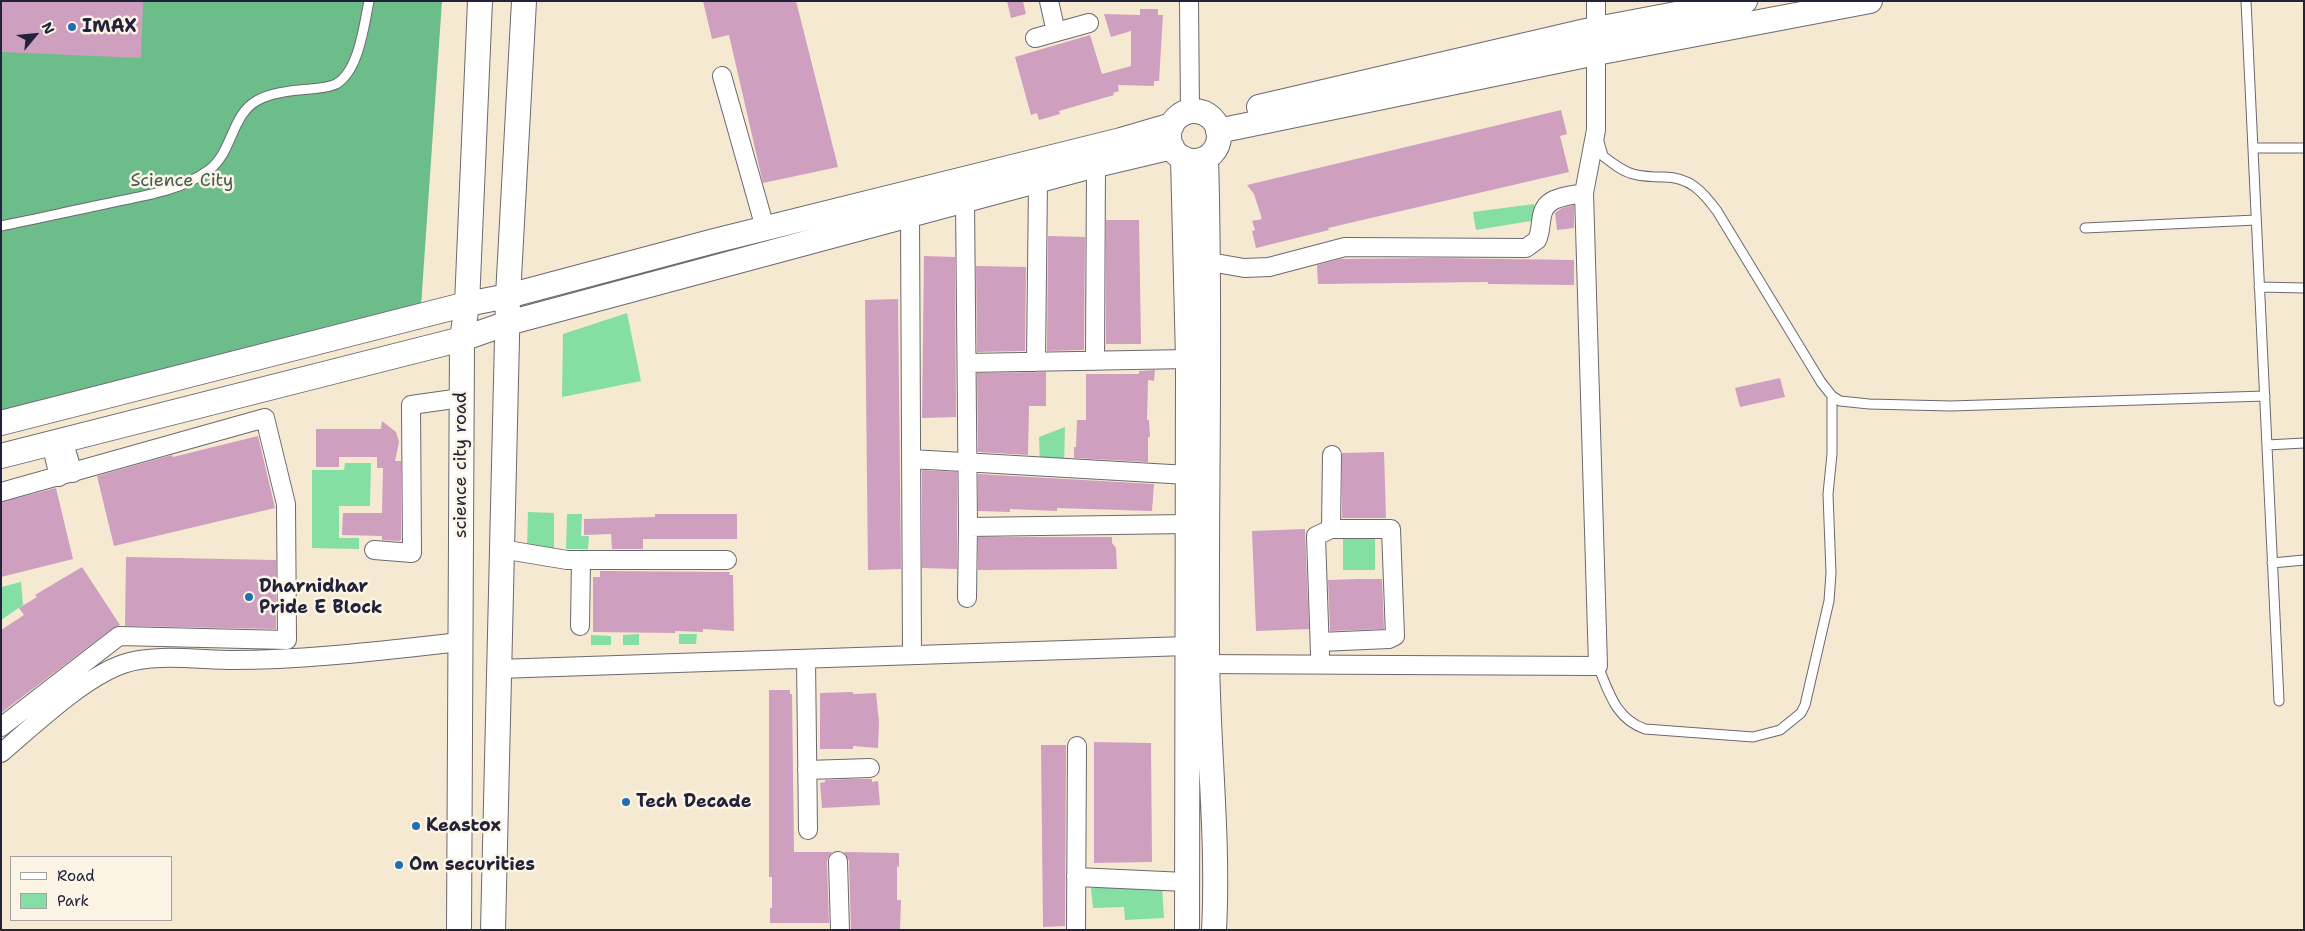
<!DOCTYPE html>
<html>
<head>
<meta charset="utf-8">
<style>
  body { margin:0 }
  #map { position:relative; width:2305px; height:931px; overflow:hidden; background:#f6e9d1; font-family:"Shantell Sans",sans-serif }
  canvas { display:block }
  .frame { position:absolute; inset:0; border:2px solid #22223b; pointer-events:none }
  .legend { position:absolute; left:10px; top:856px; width:162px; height:65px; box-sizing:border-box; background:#fcf5e5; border:1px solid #a5a1a1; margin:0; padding:6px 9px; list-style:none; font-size:15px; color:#22223b }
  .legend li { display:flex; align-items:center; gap:10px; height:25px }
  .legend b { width:25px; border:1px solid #a5a1a1 }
  .north { position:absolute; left:10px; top:10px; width:50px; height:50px; -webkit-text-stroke:4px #fcf5e5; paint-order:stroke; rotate:62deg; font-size:14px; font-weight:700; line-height:20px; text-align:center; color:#22223b }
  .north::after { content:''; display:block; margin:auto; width:18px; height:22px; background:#22223b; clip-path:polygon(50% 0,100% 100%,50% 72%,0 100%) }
</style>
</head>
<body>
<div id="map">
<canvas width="2305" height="931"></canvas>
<div class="frame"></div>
<ul class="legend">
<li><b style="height:6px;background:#fff"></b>Road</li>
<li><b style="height:14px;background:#85dea3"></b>Park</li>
</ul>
<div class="north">N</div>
</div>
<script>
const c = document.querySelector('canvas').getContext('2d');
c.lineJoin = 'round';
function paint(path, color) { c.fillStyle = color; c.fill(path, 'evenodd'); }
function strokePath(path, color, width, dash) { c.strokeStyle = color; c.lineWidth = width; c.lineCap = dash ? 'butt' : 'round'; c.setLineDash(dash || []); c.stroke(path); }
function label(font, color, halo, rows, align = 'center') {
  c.font = font + ' "Shantell Sans",sans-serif'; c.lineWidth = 5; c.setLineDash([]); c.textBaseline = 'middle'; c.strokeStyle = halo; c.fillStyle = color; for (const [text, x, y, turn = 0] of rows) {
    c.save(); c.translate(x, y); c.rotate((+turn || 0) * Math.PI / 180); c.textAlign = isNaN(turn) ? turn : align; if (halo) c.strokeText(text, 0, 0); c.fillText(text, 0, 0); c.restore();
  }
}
paint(new Path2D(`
  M 1534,204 L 1537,220 L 1476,230 L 1473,212 Z
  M 627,313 L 641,381 L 562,397 L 563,334 Z
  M 1065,427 L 1064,466 L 1040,465 L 1039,437 Z
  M 345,463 L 371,463 L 370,506 L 339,506 L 339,538 L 359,538 L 359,549 L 312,548 L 312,470 L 344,470 Z
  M 528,512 L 554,513 L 554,552 L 527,548 Z
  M 567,514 L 582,514 L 581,536 L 589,536 L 588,549 L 566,549 Z
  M 1343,531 L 1375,531 L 1375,570 L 1343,570 Z
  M 21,582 L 23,605 L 1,620 L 1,587 Z
  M 639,634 L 639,645 L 623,645 L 623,635 Z
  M 679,634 L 697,634 L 696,644 L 679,644 Z
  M 591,635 L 611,636 L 611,645 L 591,645 Z
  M 1162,885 L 1164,918 L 1125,920 L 1124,907 L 1093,908 L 1091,888 Z`), '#85dea3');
paint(new Path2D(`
  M 1,1 L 442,1 L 421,306 L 1,413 Z`), '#6cbd89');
paint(new Path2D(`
  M 1,1 L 143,1 L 141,58 L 1,52 Z
  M 703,1 L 796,1 L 838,167 L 763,183 L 729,35 L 712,39 Z
  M 1007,1 L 1023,1 L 1026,14 L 1011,18 Z
  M 1140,9 L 1158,9 L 1158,15 L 1163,15 L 1159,81 L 1154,81 L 1154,86 L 1118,85 L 1119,91 L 1113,93 L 1114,95 L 1059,111 L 1060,114 L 1039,120 L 1037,113 L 1031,115 L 1015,57 L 1090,35 L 1102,74 L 1131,66 L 1131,31 L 1111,37 L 1104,14 L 1140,15 Z
  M 1561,110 L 1567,134 L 1560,136 L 1569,172 L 1328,228 L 1329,230 L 1256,248 L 1252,231 L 1255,230 L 1252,221 L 1262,219 L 1254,194 L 1247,185 Z
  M 1574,205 L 1574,228 L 1557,230 L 1555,213 L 1562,208 Z
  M 1106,220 L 1139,220 L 1141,344 L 1106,344 Z
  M 1048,236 L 1085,237 L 1084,350 L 1047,351 Z
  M 924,256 L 955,257 L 956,417 L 922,418 Z
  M 1434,258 L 1574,260 L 1574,285 L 1488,284 L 1488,282 L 1318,284 L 1317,265 L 1340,259 Z
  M 976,266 L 1026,267 L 1025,351 L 977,352 Z
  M 898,299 L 901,567 L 901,569 L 868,570 L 865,300 Z
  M 1155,370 L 1154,381 L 1148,380 L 1147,420 L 1149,420 L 1150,437 L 1148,437 L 1148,462 L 1074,458 L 1074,447 L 1076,447 L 1077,420 L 1086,420 L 1086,374 L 1139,374 L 1139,371 Z
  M 1046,372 L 1046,406 L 1029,406 L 1028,455 L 978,452 L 977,373 Z
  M 1780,378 L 1785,397 L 1740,407 L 1735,388 Z
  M 382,421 L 396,432 L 399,442 L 395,461 L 401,461 L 401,540 L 399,541 L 382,540 L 382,536 L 342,535 L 343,513 L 382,513 L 383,468 L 377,468 L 377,457 L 339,457 L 339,467 L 316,467 L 316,429 L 381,429 Z
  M 258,436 L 275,508 L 114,546 L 97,476 L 172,455 L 173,457 Z
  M 1384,452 L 1386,518 L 1342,518 L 1342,453 Z
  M 922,470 L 957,472 L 957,569 L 922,568 Z
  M 978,474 L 1154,484 L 1152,511 L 1057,508 L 1057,511 L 1010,509 L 1010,512 L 978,511 Z
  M 56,488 L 73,559 L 1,577 L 1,502 Z
  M 655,514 L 737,514 L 737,539 L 643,539 L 643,549 L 612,549 L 611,534 L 584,535 L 584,519 L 655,517 Z
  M 1305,529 L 1309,629 L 1256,631 L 1252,531 Z
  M 978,537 L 1112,537 L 1112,543 L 1116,548 L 1117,569 L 978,570 Z
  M 126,557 L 276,560 L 276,629 L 125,626 Z
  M 82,567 L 120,625 L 113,628 L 1,713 L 1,630 L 24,615 L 19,608 L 37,597 L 35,595 Z
  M 600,571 L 730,572 L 729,575 L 733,575 L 734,631 L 703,629 L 703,632 L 675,631 L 675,633 L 593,632 L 593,577 L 600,577 Z
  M 1359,579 L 1382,579 L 1384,629 L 1330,631 L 1328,580 Z
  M 769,690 L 790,690 L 790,694 L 792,694 L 794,852 L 832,852 L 827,861 L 829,923 L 770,923 L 770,908 L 772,908 L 772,877 L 769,877 Z
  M 853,692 L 853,694 L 876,693 L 879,722 L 878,748 L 853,746 L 853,749 L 820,749 L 820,693 Z
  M 1094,742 L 1151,743 L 1152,862 L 1094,863 Z
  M 1041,745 L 1066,745 L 1065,926 L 1043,927 Z
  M 848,779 L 872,779 L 872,782 L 878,781 L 880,805 L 822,808 L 820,783 L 825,782 L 825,780 Z
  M 844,852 L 899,853 L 899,867 L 897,866 L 897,900 L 901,900 L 900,930 L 851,930 L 849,861 Z`), '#cf9fc0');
const lane = new Path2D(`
  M 2246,1 L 2279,701
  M 1598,138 L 1603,156 C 1612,163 1622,171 1633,174 C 1644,177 1653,177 1664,177 C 1690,177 1703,192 1717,211 L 1821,382 L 1832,396 L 1840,401 L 1869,404 L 1951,406 L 2265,396
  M 2253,148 L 2304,148
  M 1,226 C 36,219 71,211 105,204 C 140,196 179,192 209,170 C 233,152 231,114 258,100 C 273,92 294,90 310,89 C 318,88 328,88 336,84 C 359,71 364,25 369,1
  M 2085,228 L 2256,220
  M 2259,287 L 2304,288
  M 2267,445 L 2304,443
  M 2272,563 L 2304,560
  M 1598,666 C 1609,693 1616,719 1645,729 L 1753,737 L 1780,730 L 1801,713 L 1805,705 L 1829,601 L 1831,573 L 1828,494 L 1832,454 L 1832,396`);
const street = new Path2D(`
  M 1049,1 L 1056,32
  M 1189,1 L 1190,111
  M 1035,38 L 1089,23
  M 722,76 L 765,228
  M 965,200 L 968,527 L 967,598
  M 910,215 L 912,655
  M 1210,262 L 1244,268 L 1269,267 L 1345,247 L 1526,248 L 1537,240 C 1541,232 1540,224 1542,216 C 1545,196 1569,196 1584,193
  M 1095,361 L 1096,165
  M 1036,362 L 1038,181
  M 967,363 L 1188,359
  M 63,440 L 73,473
  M 51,443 L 59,477
  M 911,459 L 1188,475
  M 1,492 L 265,418 L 286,504 L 287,640 L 119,636 L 1,727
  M 968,527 L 1187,524
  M 501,549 L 567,560 L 727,560
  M 374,550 L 412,553 L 411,405 L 461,398
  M 580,626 L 581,560
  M 1320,642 L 1389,639 L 1395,636 L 1391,529 L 1331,529 L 1332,455
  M 1320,654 L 1316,536 L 1331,529
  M 806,659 L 808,830
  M 1195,664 L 1598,666 L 1584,193 L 1596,130 L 1596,1
  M 498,669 L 1186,646
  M 1,753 C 34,725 83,678 123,664 C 153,653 201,660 233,660 C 309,660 386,650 461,642
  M 807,770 L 870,768
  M 838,861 L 840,930
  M 1076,877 L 1186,882
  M 1076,930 L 1077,746`);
const secondary = new Path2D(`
  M 1259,107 L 1586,31 L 1745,1
  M1169 136a25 25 0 1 1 50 0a25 25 0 1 1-50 0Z
  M 1218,131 L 1596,53 L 1870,1
  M 1183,158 L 1188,359 L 1187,930
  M 1206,158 C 1211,321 1206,484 1207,647 C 1207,741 1219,835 1214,930
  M 1,423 L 467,304 L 508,296 L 714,241 L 1121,140 L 1172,125
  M 1,456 L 462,339 L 508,323 L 1096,165 L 1172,147
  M 459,930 L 462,339 L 467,304 L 480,1
  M 493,930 L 508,296 L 524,1`);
strokePath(lane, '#6c6870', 11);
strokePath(street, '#6c6870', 20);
strokePath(secondary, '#6c6870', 26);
strokePath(lane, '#fff', 9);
strokePath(street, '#fff', 18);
strokePath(secondary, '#fff', 24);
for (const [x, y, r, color] of [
  [72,27,5,"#1f6fb2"],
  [249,597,5,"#1f6fb2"],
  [626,802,5,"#1f6fb2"],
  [416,826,5,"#1f6fb2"],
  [399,865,5,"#1f6fb2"]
]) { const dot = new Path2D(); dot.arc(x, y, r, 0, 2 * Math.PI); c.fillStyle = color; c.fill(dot); strokePath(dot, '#fcf5e5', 2); }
label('bold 18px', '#22223b', '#fcf5e5', [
  ["IMAX",82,27],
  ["Dharnidhar",259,587],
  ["Pride E Block",259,608],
  ["Tech Decade",636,802],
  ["Keastox",426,826],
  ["Om securities",409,865]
], 'left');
label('18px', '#405a5a', '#fcf5e5', [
  ["Science City",182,181]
]);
label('18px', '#22223b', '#fcf5e5', [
  ["science city road",461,465,-90]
]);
</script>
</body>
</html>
